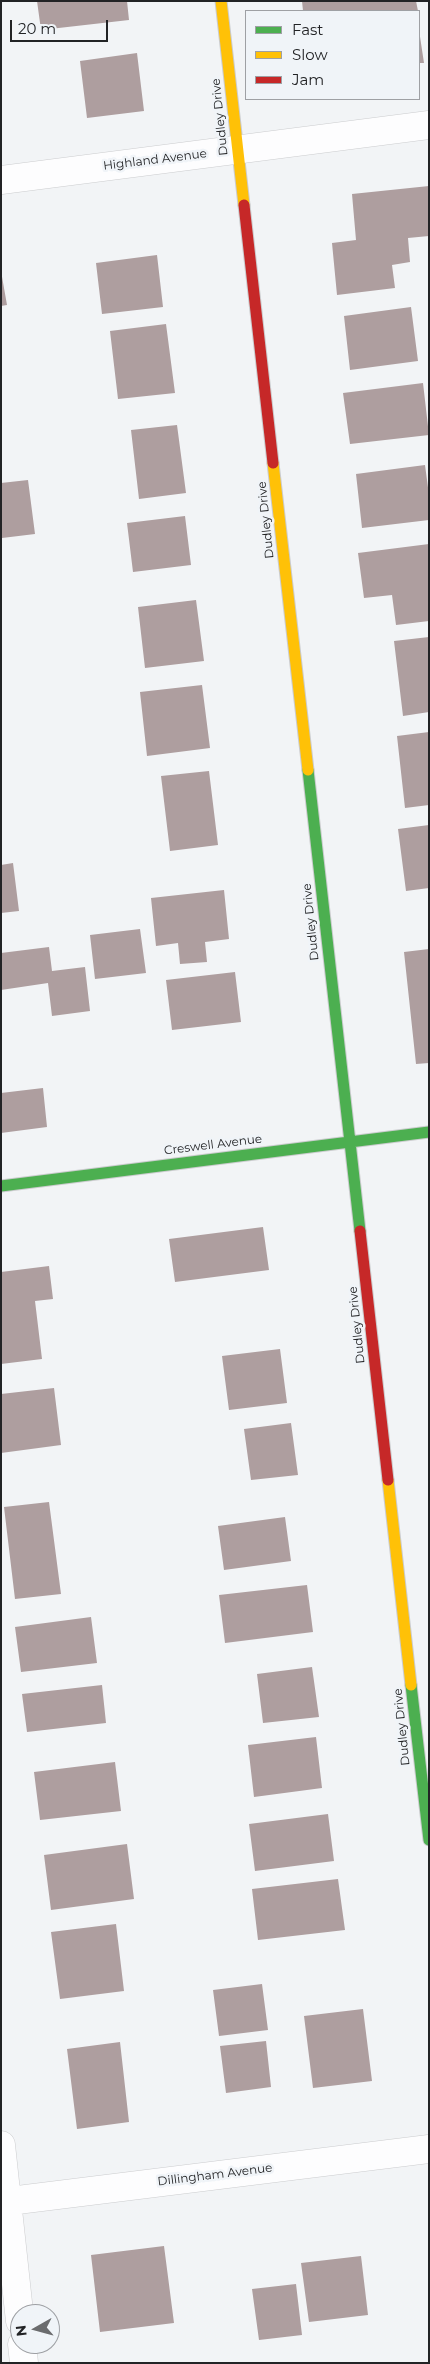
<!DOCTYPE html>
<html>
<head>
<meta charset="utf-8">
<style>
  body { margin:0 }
  #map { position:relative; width:430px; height:2364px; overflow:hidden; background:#f2f4f6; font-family:Montserrat,sans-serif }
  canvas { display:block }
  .frame { position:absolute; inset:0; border:2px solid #222325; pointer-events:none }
  .legend { position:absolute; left:245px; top:10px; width:175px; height:90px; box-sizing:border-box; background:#f0f4f8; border:1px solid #9ea0a4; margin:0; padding:6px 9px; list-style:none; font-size:15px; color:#222325 }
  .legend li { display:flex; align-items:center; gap:10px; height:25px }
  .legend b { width:25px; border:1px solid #9ea0a4 }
  .north { position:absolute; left:10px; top:2304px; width:50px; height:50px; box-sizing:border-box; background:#f0f4f8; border:1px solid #9ea0a4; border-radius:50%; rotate:263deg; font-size:14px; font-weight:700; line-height:20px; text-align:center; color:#222325 }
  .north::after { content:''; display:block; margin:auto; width:18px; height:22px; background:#6b6c6e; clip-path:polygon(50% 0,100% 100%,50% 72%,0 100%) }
  .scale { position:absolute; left:10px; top:20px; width:98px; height:22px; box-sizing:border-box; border:2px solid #222325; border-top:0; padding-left:6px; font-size:15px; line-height:18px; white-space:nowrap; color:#222325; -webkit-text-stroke:4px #f0f4f8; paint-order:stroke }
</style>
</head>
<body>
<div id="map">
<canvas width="430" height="2364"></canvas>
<div class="frame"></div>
<ul class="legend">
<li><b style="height:6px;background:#4caf50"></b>Fast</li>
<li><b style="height:6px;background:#ffc107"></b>Slow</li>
<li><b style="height:6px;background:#c62828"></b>Jam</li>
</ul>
<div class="north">N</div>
<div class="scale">20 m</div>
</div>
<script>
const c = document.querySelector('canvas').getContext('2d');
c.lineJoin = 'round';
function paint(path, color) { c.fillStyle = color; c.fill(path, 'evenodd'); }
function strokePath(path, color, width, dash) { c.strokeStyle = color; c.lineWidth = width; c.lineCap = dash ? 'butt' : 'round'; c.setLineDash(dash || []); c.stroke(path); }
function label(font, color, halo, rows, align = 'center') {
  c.font = font + ' Montserrat,sans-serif'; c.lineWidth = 5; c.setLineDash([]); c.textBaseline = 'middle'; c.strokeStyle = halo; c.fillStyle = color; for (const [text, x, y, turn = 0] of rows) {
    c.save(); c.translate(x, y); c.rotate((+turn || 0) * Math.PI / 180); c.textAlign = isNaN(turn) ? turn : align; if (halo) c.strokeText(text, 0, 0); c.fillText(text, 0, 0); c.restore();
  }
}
paint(new Path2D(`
  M 37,1 L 127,1 L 129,20 L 41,30 Z
  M 302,1 L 416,1 L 418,11 L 303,11 Z
  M 419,30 L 424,63 L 419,63 Z
  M 137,53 L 144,111 L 87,118 L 80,61 Z
  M 429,186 L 429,236 L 408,238 L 410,262 L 392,265 L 395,288 L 337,295 L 332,243 L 356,240 L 352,194 Z
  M 157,255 L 163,307 L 102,314 L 96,263 Z
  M 1,271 L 7,305 L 1,306 Z
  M 411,307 L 418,361 L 350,370 L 344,316 Z
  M 166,324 L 175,393 L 118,399 L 110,331 Z
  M 423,383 L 429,435 L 350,444 L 343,393 Z
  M 177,425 L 186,493 L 139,499 L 131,430 Z
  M 425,465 L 429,495 L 429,520 L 362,528 L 356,474 Z
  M 28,480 L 35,534 L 2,538 L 1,483 Z
  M 185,516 L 191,565 L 133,572 L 127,523 Z
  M 429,544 L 429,621 L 396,625 L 392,595 L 364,598 L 358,553 Z
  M 196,600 L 204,661 L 145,668 L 138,607 Z
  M 429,637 L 429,712 L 403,716 L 394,641 Z
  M 202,685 L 210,748 L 147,756 L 140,692 Z
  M 429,732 L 429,805 L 405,808 L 397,736 Z
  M 209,771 L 218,845 L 170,851 L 161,776 Z
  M 429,825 L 429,888 L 406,891 L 398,829 Z
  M 13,863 L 19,911 L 1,913 L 1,865 Z
  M 224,890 L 229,939 L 205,942 L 207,962 L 180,964 L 178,943 L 156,946 L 151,898 Z
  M 140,929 L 146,973 L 95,979 L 90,935 Z
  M 49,947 L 52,971 L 85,967 L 90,1011 L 52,1016 L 48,983 L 1,990 L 1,953 Z
  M 429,949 L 429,1063 L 416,1064 L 404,952 Z
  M 235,972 L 241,1022 L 172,1030 L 166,980 Z
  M 43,1088 L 47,1127 L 1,1133 L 1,1093 Z
  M 263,1227 L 269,1270 L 175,1282 L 169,1239 Z
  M 49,1266 L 53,1299 L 35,1301 L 42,1359 L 1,1364 L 1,1272 Z
  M 280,1349 L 287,1403 L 229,1410 L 222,1356 Z
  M 54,1388 L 61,1445 L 1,1453 L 1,1394 Z
  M 291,1423 L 298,1475 L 251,1480 L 244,1429 Z
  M 49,1502 L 61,1594 L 15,1599 L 4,1507 Z
  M 285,1517 L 291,1561 L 224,1570 L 218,1526 Z
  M 307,1585 L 313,1632 L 225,1643 L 219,1595 Z
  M 91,1617 L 97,1663 L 21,1672 L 15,1627 Z
  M 312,1667 L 319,1717 L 263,1723 L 257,1674 Z
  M 102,1685 L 106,1723 L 27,1732 L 22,1694 Z
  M 316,1737 L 322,1788 L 254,1797 L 248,1745 Z
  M 115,1762 L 121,1811 L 40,1820 L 34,1772 Z
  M 328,1814 L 334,1861 L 255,1871 L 249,1824 Z
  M 127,1844 L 134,1899 L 51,1910 L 44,1855 Z
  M 338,1879 L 345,1930 L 258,1940 L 252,1889 Z
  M 116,1924 L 124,1991 L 60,1999 L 51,1932 Z
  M 262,1984 L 268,2030 L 219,2036 L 213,1990 Z
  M 363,2009 L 372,2081 L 313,2088 L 304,2016 Z
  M 266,2041 L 271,2087 L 226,2093 L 220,2046 Z
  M 120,2042 L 129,2122 L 77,2129 L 67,2049 Z
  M 164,2246 L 174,2323 L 100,2332 L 91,2255 Z
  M 361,2256 L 368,2315 L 309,2322 L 301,2263 Z
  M 296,2284 L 302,2335 L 259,2340 L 252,2289 Z`), '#ae9e9f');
const street = new Path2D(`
  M 1,180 L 429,125
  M 1,2145 L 20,2321
  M 1,2202 L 429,2149
  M 22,2344 L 24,2363`);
const fast = new Path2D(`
  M 308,770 L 360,1231
  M 1,1186 L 429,1132
  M 411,1685 L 429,1840`);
const slow = new Path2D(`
  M 221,1 L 244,205
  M 273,463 L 308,770
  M 388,1480 L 411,1685`);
const jam = new Path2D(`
  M 244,205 L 273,463
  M 360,1231 L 388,1480`);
strokePath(street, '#cbccce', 29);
strokePath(fast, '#cbccce', 13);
strokePath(slow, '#cbccce', 13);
strokePath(jam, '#cbccce', 13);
strokePath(street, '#fdfdfe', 28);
strokePath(fast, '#4caf50', 11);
strokePath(slow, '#ffc107', 11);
strokePath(jam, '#c62828', 11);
label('12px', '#222325', '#f0f4f8', [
  ["Dudley Drive",220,117,-96],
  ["Highland Avenue",155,160,-7],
  ["Dudley Drive",266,520,-96],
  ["Dudley Drive",311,922,-96],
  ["Creswell Avenue",213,1145,-7],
  ["Dudley Drive",357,1325,-96],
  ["Dudley Drive",402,1727,-96],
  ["Dillingham Avenue",215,2175,-7]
]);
</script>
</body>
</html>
